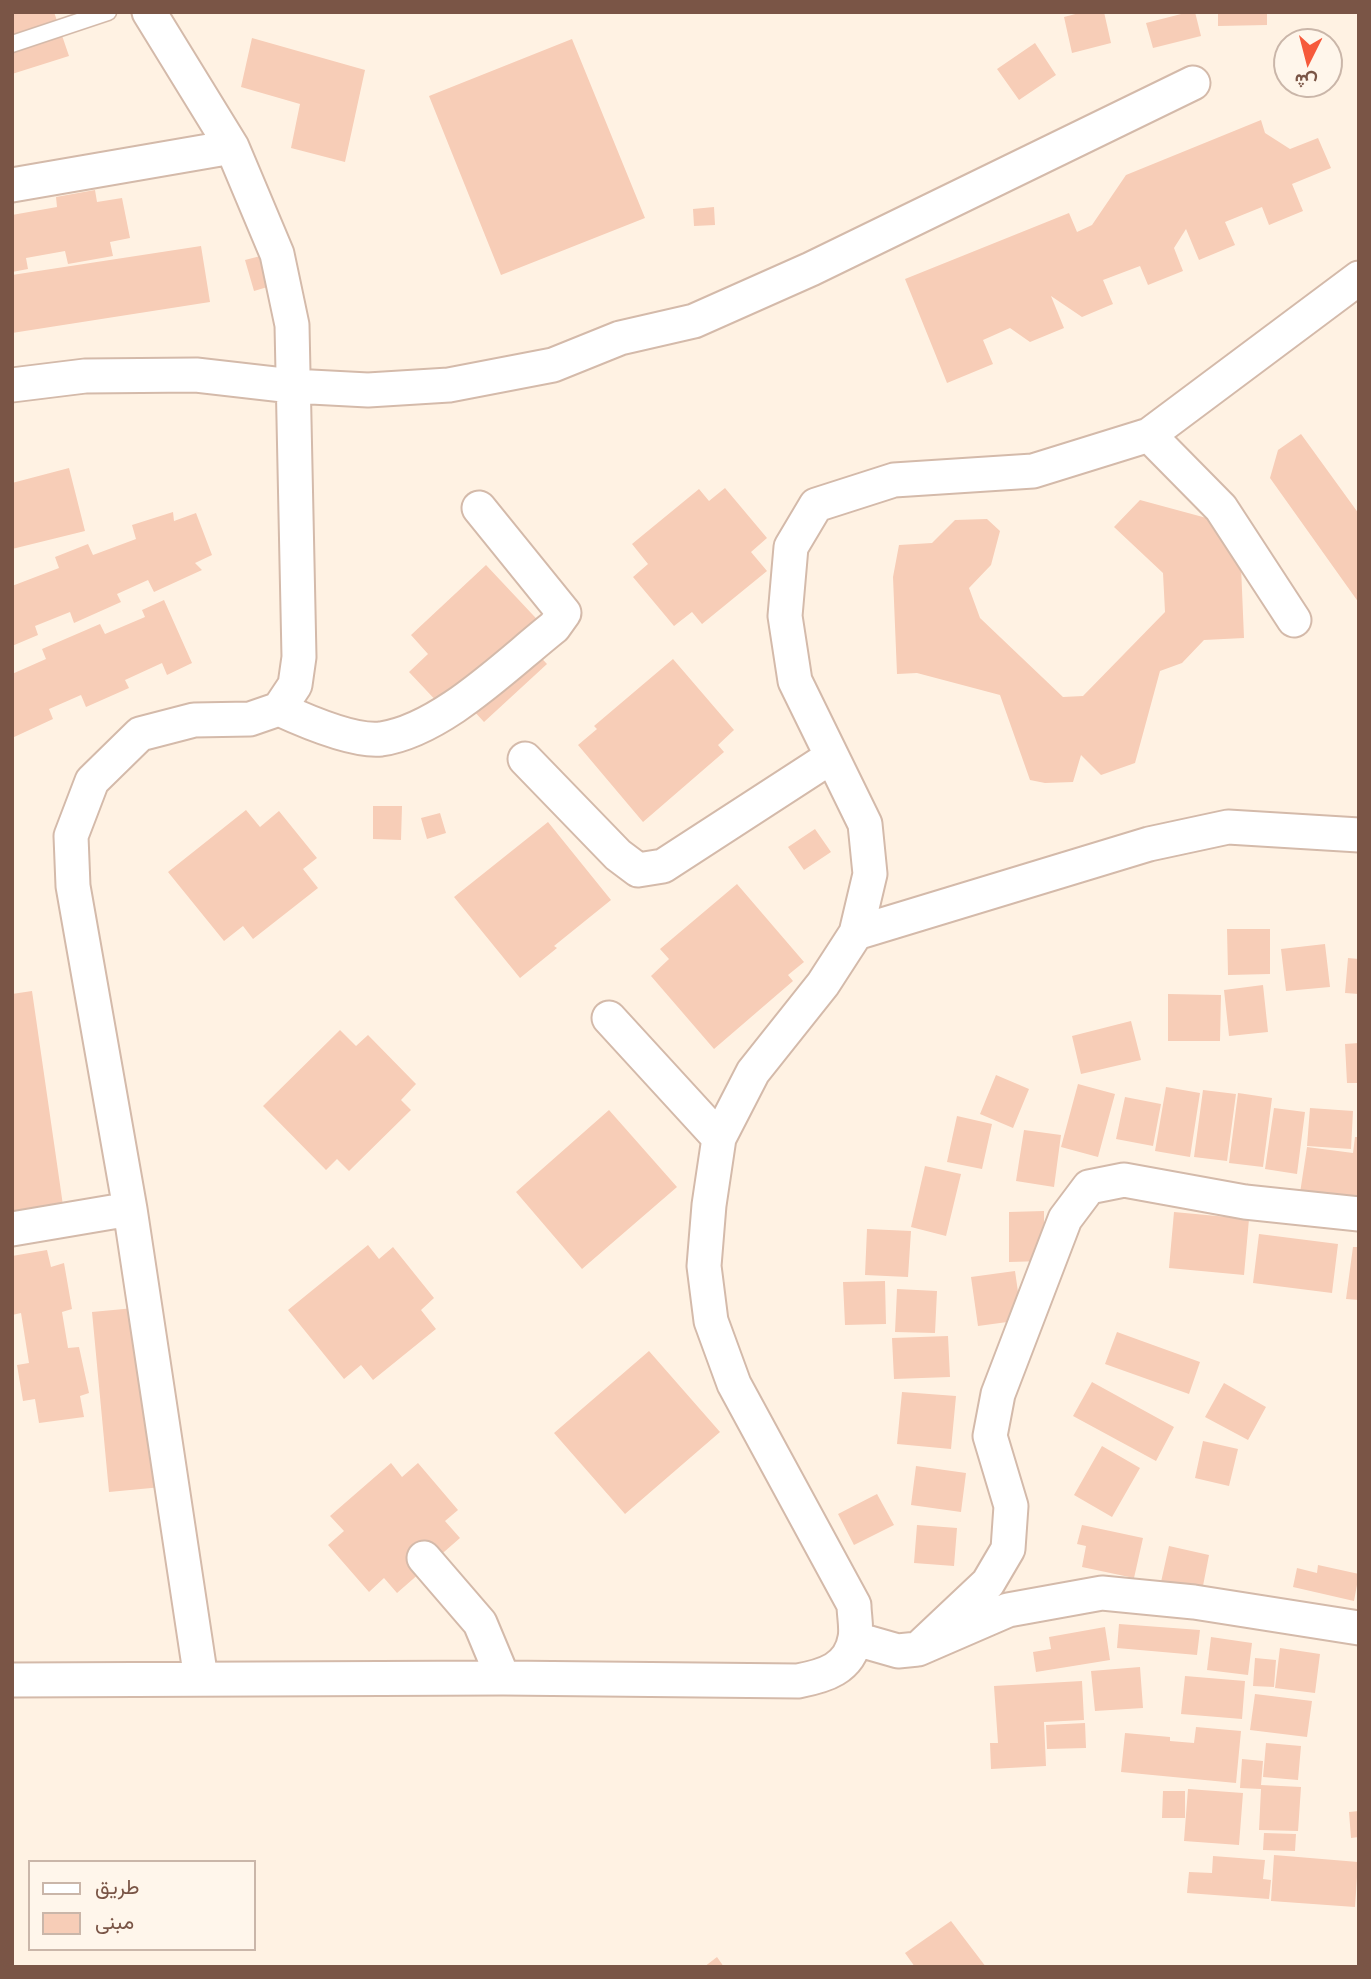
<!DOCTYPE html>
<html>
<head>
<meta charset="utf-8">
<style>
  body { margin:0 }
  #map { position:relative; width:1371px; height:1979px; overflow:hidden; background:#fff2e3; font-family:Raleway,Vazirmatn,sans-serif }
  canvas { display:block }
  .frame { position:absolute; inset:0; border:14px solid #7a5546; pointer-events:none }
  .legend { position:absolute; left:28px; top:1860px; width:228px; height:91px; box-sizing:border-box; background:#fff6eb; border:2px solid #cab6a9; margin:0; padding:9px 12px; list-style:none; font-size:21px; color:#7a5546 }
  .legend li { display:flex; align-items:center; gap:14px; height:35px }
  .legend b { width:35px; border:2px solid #cab6a9 }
  .north { position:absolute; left:1273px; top:28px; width:70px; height:70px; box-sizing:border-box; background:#fff6eb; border:2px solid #cab6a9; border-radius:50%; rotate:186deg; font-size:19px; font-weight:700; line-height:28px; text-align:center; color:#7a5546 }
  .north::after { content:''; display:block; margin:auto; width:24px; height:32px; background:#f65a3b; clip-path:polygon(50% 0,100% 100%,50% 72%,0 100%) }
</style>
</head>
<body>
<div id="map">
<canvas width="1371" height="1979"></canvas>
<div class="frame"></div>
<ul class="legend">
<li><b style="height:9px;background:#fff"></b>طريق</li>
<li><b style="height:19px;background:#f7cdb7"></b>مبنى</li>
</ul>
<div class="north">ش</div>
</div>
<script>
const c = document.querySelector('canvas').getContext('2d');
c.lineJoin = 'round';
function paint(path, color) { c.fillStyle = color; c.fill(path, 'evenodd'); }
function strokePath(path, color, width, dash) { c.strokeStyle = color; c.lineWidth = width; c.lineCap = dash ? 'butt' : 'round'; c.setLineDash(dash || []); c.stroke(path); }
paint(new Path2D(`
  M 12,12 L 54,12 L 69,56 L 12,74 Z
  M 1083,12 L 1104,12 L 1111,43 L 1072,53 L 1064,17 Z
  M 1189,12 L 1195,12 L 1201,36 L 1153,48 L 1146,23 Z
  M 1218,12 L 1267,12 L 1267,25 L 1218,26 Z
  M 252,38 L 365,70 L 345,162 L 291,148 L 300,104 L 241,87 Z
  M 572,39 L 645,218 L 501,275 L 429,96 Z
  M 1035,43 L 1056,75 L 1019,100 L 997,69 Z
  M 1261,120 L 1265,133 L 1290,149 L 1318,138 L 1331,168 L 1292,184 L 1303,211 L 1269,225 L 1262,207 L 1225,222 L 1235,245 L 1199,260 L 1186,229 L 1174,248 L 1183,271 L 1148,285 L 1140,266 L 1103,280 L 1113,304 L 1082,317 L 1051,296 L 1064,328 L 1030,342 L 1010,328 L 983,340 L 993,364 L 947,383 L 905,279 L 1069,213 L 1077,232 L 1092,225 L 1126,175 Z
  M 95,190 L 97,202 L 122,198 L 130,238 L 110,242 L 113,256 L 68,264 L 65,251 L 26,258 L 28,269 L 12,272 L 12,215 L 57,207 L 56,197 Z
  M 714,207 L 715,225 L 694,226 L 693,209 Z
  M 201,246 L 210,302 L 12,333 L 12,275 Z
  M 272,253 L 281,283 L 254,291 L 245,260 Z
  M 1301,434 L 1359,514 L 1359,603 L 1270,478 L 1278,450 Z
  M 69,468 L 85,531 L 12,549 L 12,483 Z
  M 725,488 L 767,538 L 751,552 L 767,571 L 702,624 L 692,612 L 674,626 L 633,577 L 648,564 L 632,544 L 699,489 L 709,501 Z
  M 1140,500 L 1225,523 L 1241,566 L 1244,638 L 1204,640 L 1182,663 L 1160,671 L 1135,763 L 1101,775 L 1081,755 L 1073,782 L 1045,783 L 1030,780 L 1000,695 L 917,673 L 897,674 L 893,577 L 899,545 L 932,543 L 955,520 L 987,519 L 1000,531 L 991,565 L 969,588 L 980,618 L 1063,697 L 1083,696 L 1165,612 L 1163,573 L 1114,527 Z
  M 173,512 L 174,521 L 196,513 L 212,555 L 195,563 L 202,570 L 154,592 L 148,580 L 117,594 L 121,602 L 74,623 L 70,612 L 35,626 L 38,635 L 12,646 L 12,586 L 59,568 L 55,557 L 88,544 L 93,555 L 136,539 L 132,525 Z
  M 486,565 L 548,631 L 531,647 L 547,664 L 484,722 L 473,710 L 458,724 L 409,672 L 428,654 L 411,635 Z
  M 164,600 L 192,663 L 167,675 L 162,663 L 125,680 L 129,688 L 86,707 L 81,695 L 49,709 L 53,719 L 12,738 L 12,674 L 46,659 L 42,649 L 100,624 L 105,634 L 145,617 L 142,610 Z
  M 673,659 L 734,730 L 718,745 L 724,752 L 643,822 L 578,745 L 597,729 L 594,726 Z
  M 373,806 L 402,806 L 401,840 L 373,839 Z
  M 246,810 L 260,827 L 279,811 L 317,858 L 303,869 L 318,888 L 253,939 L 243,926 L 224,941 L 168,872 Z
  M 440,813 L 446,833 L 427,839 L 421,818 Z
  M 548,822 L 611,900 L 554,946 L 557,948 L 520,978 L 454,897 Z
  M 815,829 L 831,852 L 804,870 L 788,847 Z
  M 737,884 L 804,962 L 788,975 L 793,981 L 714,1049 L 651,976 L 669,959 L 660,949 Z
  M 1227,929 L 1270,929 L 1270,974 L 1228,975 Z
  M 1325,944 L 1330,987 L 1286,991 L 1281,949 Z
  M 1348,958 L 1359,959 L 1359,994 L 1345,993 Z
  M 1263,985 L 1268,1032 L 1229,1036 L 1224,990 Z
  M 32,991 L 67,1233 L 17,1240 L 12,1209 L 12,994 Z
  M 1168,994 L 1221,995 L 1220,1041 L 1168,1041 Z
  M 1131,1021 L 1141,1060 L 1081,1074 L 1072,1036 Z
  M 340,1030 L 356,1046 L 368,1035 L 416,1084 L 401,1100 L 411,1110 L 349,1171 L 337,1159 L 326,1170 L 263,1106 Z
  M 1359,1043 L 1359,1083 L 1347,1083 L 1345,1044 Z
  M 996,1075 L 1029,1089 L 1013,1128 L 980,1114 Z
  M 1078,1084 L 1115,1094 L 1098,1157 L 1061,1147 Z
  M 1166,1087 L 1200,1093 L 1190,1157 L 1155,1151 Z
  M 1203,1090 L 1236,1094 L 1227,1161 L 1194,1157 Z
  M 1238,1093 L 1272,1098 L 1263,1167 L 1229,1163 Z
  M 1125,1097 L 1161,1104 L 1153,1146 L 1116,1139 Z
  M 1274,1108 L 1305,1112 L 1297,1174 L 1265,1169 Z
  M 1310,1108 L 1353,1111 L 1351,1149 L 1307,1146 Z
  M 609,1110 L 677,1187 L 582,1269 L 516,1192 Z
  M 957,1116 L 992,1124 L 982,1169 L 947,1162 Z
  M 1024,1130 L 1061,1135 L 1054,1187 L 1016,1181 Z
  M 1355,1137 L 1359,1137 L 1359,1201 L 1300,1193 L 1307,1147 L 1353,1153 Z
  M 925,1166 L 961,1174 L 946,1236 L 911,1227 Z
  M 1044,1211 L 1044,1261 L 1009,1262 L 1009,1212 Z
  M 1174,1212 L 1249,1219 L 1244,1275 L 1169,1268 Z
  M 867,1229 L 911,1231 L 908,1277 L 865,1275 Z
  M 1259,1234 L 1338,1244 L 1332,1293 L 1253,1283 Z
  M 368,1245 L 379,1259 L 393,1247 L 434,1298 L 421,1310 L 436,1329 L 373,1380 L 361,1365 L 344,1379 L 288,1310 Z
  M 1353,1247 L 1359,1247 L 1359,1300 L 1346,1299 Z
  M 47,1250 L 51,1267 L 64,1263 L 72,1309 L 62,1312 L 68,1348 L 79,1347 L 89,1393 L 80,1396 L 84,1417 L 39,1423 L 35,1399 L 23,1401 L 17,1365 L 29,1363 L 21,1313 L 12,1315 L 12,1256 Z
  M 1015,1271 L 1022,1320 L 978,1326 L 971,1277 Z
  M 885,1281 L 886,1324 L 845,1325 L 843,1282 Z
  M 897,1289 L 937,1291 L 935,1333 L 895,1332 Z
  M 145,1307 L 162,1487 L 109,1492 L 92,1312 Z
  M 1117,1332 L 1200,1362 L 1189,1394 L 1105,1364 Z
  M 948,1336 L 950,1377 L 894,1379 L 892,1338 Z
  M 649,1351 L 720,1432 L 625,1514 L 554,1433 Z
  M 1092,1382 L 1174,1427 L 1156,1461 L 1073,1416 Z
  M 1224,1383 L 1266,1407 L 1248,1440 L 1205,1417 Z
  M 902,1392 L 956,1396 L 951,1449 L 897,1444 Z
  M 1203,1441 L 1238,1449 L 1229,1486 L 1195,1478 Z
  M 1102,1446 L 1140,1468 L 1112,1517 L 1074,1495 Z
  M 391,1463 L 402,1477 L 418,1463 L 458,1510 L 445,1521 L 460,1538 L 397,1593 L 384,1578 L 369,1592 L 328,1545 L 344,1531 L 330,1516 Z
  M 916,1466 L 966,1473 L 961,1512 L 911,1505 Z
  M 877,1494 L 894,1525 L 854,1545 L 838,1514 Z
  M 917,1525 L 957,1528 L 954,1566 L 914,1563 Z
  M 1082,1525 L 1143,1538 L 1134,1578 L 1082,1567 L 1086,1546 L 1077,1544 Z
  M 1169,1546 L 1209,1555 L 1202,1591 L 1161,1582 Z
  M 1318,1565 L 1359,1574 L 1354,1601 L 1293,1587 L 1297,1568 L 1317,1573 Z
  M 1119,1624 L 1200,1630 L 1197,1655 L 1117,1648 Z
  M 1105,1627 L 1110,1660 L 1036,1672 L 1033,1652 L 1051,1649 L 1049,1637 Z
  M 1211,1637 L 1252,1643 L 1248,1675 L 1207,1670 Z
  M 1280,1648 L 1320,1654 L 1315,1693 L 1275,1688 Z
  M 1255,1658 L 1276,1660 L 1274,1687 L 1253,1686 Z
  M 1140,1667 L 1143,1708 L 1095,1711 L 1091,1671 Z
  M 1185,1676 L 1245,1681 L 1242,1719 L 1181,1714 Z
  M 1082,1681 L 1084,1720 L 1044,1722 L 1046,1766 L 991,1769 L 990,1743 L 998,1743 L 994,1686 Z
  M 1255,1694 L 1312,1701 L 1307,1737 L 1250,1730 Z
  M 1085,1723 L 1086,1748 L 1047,1749 L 1046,1725 Z
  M 1196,1727 L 1241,1731 L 1236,1783 L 1121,1772 L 1125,1733 L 1170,1737 L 1170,1741 L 1194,1743 Z
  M 1266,1743 L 1301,1746 L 1298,1780 L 1263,1777 Z
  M 1242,1759 L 1263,1761 L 1261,1785 L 1301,1787 L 1298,1831 L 1259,1830 L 1261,1789 L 1240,1788 Z
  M 1188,1789 L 1243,1793 L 1239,1845 L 1184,1841 Z
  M 1163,1791 L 1185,1791 L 1185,1818 L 1162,1818 Z
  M 1359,1811 L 1359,1837 L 1351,1838 L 1349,1812 Z
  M 1264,1833 L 1296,1834 L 1295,1851 L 1263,1850 Z
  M 1274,1855 L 1358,1862 L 1355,1907 L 1271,1901 Z
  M 1213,1856 L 1265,1860 L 1263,1879 L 1271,1880 L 1269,1899 L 1187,1893 L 1189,1872 L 1212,1873 Z
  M 951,1921 L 986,1967 L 915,1967 L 905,1953 Z
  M 717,1957 L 724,1967 L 704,1967 Z`), '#f7cdb7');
const service = new Path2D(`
  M 12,44 L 108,12`);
const minor = new Path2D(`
  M 149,12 L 232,147 L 277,254 L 292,325 L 299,657 L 295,685 L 279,709 L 250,719 L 194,720 L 140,734 L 92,781 L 71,836 L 73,886 L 130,1209 L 201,1679
  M 12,185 L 232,147
  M 12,385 L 85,376 L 196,375 L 292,386 L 368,390 L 449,385 L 553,365 L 620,338 L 694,321 L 811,269 L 1193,83
  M 1149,435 L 1221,508 L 1294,620
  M 279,709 C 303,720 354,742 381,739 C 442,730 506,665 554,627 L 564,613 L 479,508
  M 525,759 L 618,855 L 638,870 L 663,866 L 831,757
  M 856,933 L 1149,844 L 1228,827 L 1359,835
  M 609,1018 L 719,1138
  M 12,1229 L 130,1209
  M 424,1558 L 480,1623 L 503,1678
  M 856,1639 L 898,1651 L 918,1649 L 1008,1610 L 1102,1593 L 1194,1602 L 1359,1628
  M 918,1649 L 988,1583 L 1008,1549 L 1011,1506 L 990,1436 L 998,1394 L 1065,1219 L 1089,1187 L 1124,1180 L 1245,1202 L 1359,1214
  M 12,1680 L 503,1678 L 798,1681 C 824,1676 850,1669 855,1638 C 857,1628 854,1615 854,1605 L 734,1384 L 711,1321 L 704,1266 L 709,1205 L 719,1138 L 753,1072 L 823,984 L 856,933 L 870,874 L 865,824 L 795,681 L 785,616 L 791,547 L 816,505 L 894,480 L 1033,471 L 1149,435 L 1359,278`);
strokePath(service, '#d4baaa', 19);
strokePath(minor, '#d4baaa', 37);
strokePath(service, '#fff', 16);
strokePath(minor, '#fff', 33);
</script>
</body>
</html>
